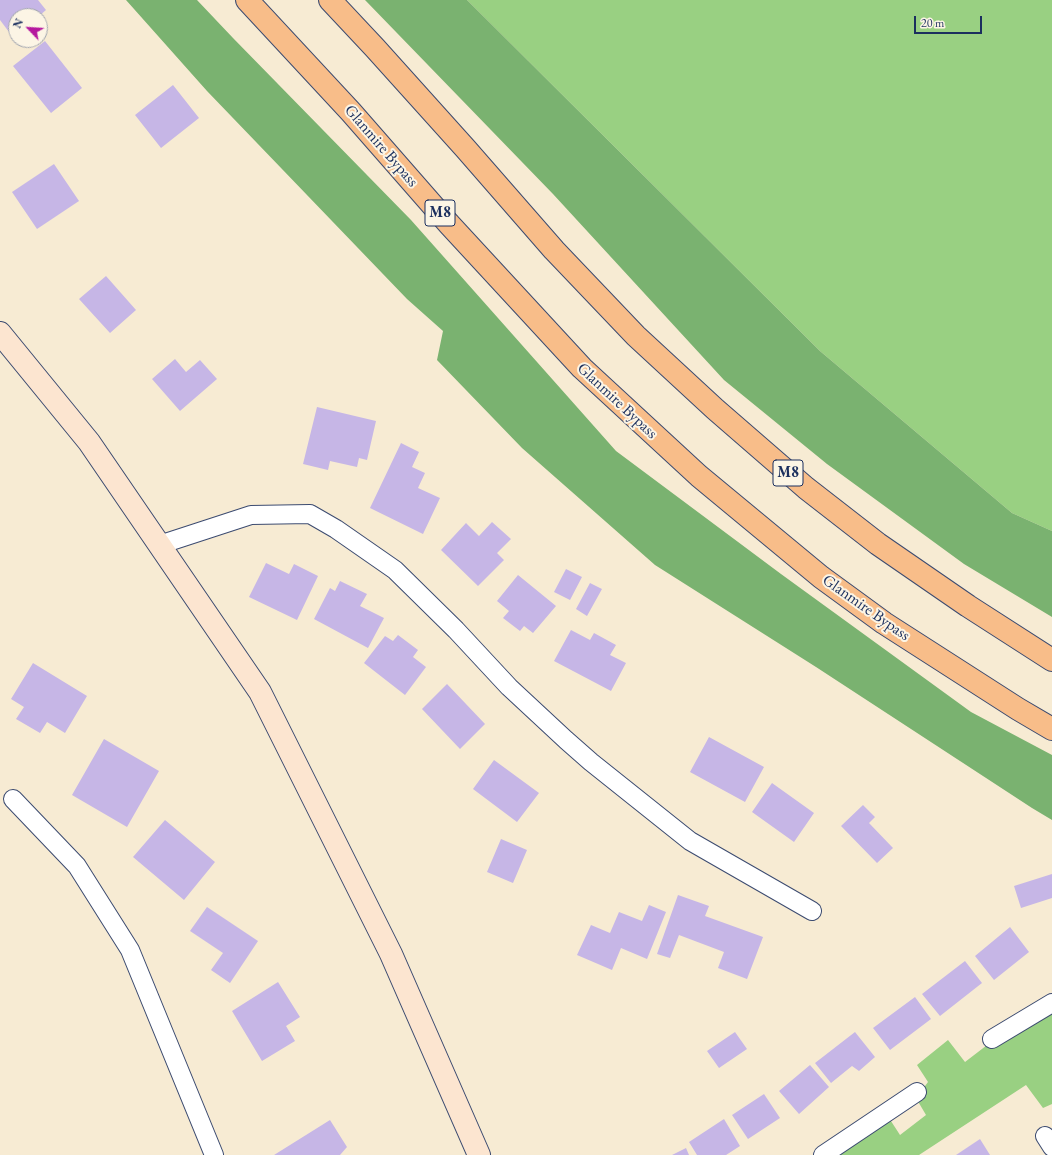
<!DOCTYPE html>
<html>
<head>
<meta charset="utf-8">
<style>
  body { margin:0 }
  #map { position:relative; width:1052px; height:1155px; overflow:hidden; background:#f7ebd3; font-family:"EB Garamond",serif }
  canvas { display:block }
  .north { position:absolute; left:8px; top:8px; width:40px; height:40px; box-sizing:border-box; background:#fcf5e5; border:1px solid #a2a6af; border-radius:50%; rotate:295deg; font-size:11px; font-weight:700; line-height:16px; text-align:center; color:#1b2f5e }
  .north::after { content:''; display:block; margin:auto; width:14px; height:18px; background:#b5179e; clip-path:polygon(50% 0,100% 100%,50% 72%,0 100%) }
  .scale { position:absolute; left:914px; top:16px; width:68px; height:18px; box-sizing:border-box; border:2px solid #1b2f5e; border-top:0; padding-left:5px; font-size:12px; line-height:14px; white-space:nowrap; color:#1b2f5e; -webkit-text-stroke:3px #fcf5e5; paint-order:stroke }
</style>
</head>
<body>
<div id="map">
<canvas width="1052" height="1155"></canvas>
<div class="north">N</div>
<div class="scale">20 m</div>
</div>
<script>
const c = document.querySelector('canvas').getContext('2d');
c.lineJoin = 'round';
function paint(path, color) { c.fillStyle = color; c.fill(path, 'evenodd'); }
function strokePath(path, color, width, dash) { c.strokeStyle = color; c.lineWidth = width; c.lineCap = dash ? 'butt' : 'round'; c.setLineDash(dash || []); c.stroke(path); }
function label(font, color, halo, rows, align = 'center') {
  c.font = font + ' "EB Garamond",serif'; c.lineWidth = 4; c.setLineDash([]); c.textBaseline = 'middle'; c.strokeStyle = halo; c.fillStyle = color; for (const [text, x, y, turn = 0] of rows) {
    c.save(); c.translate(x, y); c.rotate((+turn || 0) * Math.PI / 180); c.textAlign = isNaN(turn) ? turn : align; if (halo) c.strokeText(text, 0, 0); c.fillText(text, 0, 0); c.restore();
  }
}
paint(new Path2D(`
  M 467,0 L 1052,0 L 1052,531 L 1012,513 L 820,351 Z
  M 1051,996 L 1052,996 L 1052,1104 L 1043,1108 L 1026,1085 L 919,1155 L 833,1155 L 889,1118 L 900,1135 L 926,1115 L 916,1098 L 928,1082 L 917,1065 L 948,1040 L 965,1062 Z`), '#99d082');
paint(new Path2D(`
  M 126,0 L 197,0 L 233,38 L 411,220 L 616,451 L 781,574 L 971,712 L 1052,755 L 1052,820 L 1032,808 L 816,667 L 655,565 L 522,448 L 437,360 L 443,331 L 407,299 L 207,91 Z
  M 365,0 L 467,0 L 820,351 L 1012,513 L 1052,531 L 1052,617 L 964,564 L 827,464 L 724,380 L 553,194 Z`), '#7ab270');
paint(new Path2D(`
  M 0,0 L 38,0 L 46,10 L 39,16 L 16,16 L 16,33 L 12,36 L 0,20 Z
  M 45,41 L 82,88 L 51,113 L 13,66 Z
  M 173,85 L 199,118 L 161,148 L 135,115 Z
  M 54,164 L 79,201 L 37,229 L 12,192 Z
  M 106,276 L 136,310 L 110,333 L 79,299 Z
  M 175,359 L 186,372 L 200,360 L 217,379 L 180,411 L 152,379 Z
  M 317,407 L 376,421 L 367,460 L 359,458 L 357,467 L 330,461 L 328,470 L 303,464 Z
  M 401,443 L 419,452 L 412,467 L 425,473 L 418,488 L 440,498 L 423,534 L 370,508 Z
  M 492,522 L 511,539 L 497,553 L 504,560 L 478,586 L 441,550 L 466,523 L 479,536 Z
  M 266,563 L 289,574 L 294,564 L 318,576 L 297,620 L 249,597 Z
  M 566,569 L 582,577 L 570,600 L 554,592 Z
  M 518,575 L 556,606 L 533,633 L 524,626 L 520,631 L 503,618 L 509,611 L 497,601 Z
  M 340,581 L 367,594 L 360,606 L 384,618 L 368,648 L 314,619 L 330,588 L 335,591 Z
  M 590,583 L 602,589 L 587,616 L 576,609 Z
  M 571,630 L 590,640 L 594,633 L 616,645 L 610,655 L 626,663 L 611,691 L 554,661 Z
  M 398,635 L 418,650 L 413,657 L 426,667 L 405,695 L 364,663 L 385,636 L 393,641 Z
  M 33,663 L 87,696 L 65,733 L 47,722 L 40,733 L 16,719 L 24,707 L 11,699 Z
  M 447,684 L 485,724 L 460,749 L 422,709 Z
  M 709,737 L 764,767 L 745,802 L 690,772 Z
  M 104,739 L 159,771 L 127,827 L 72,795 Z
  M 494,760 L 539,793 L 517,822 L 473,789 Z
  M 772,783 L 814,813 L 794,842 L 752,812 Z
  M 863,805 L 875,817 L 869,823 L 893,848 L 877,863 L 841,826 Z
  M 165,820 L 215,862 L 184,900 L 133,857 Z
  M 501,839 L 527,850 L 513,883 L 487,872 Z
  M 1052,874 L 1052,898 L 1021,908 L 1014,886 Z
  M 678,895 L 709,906 L 705,916 L 763,937 L 747,979 L 718,968 L 724,952 L 679,935 L 670,958 L 657,954 Z
  M 649,905 L 666,912 L 647,959 L 621,948 L 612,970 L 577,955 L 591,925 L 610,933 L 619,912 L 642,921 Z
  M 207,907 L 258,941 L 230,983 L 211,970 L 223,953 L 190,931 Z
  M 1010,927 L 1029,952 L 994,980 L 975,956 Z
  M 965,961 L 982,983 L 940,1016 L 922,994 Z
  M 278,982 L 300,1017 L 286,1026 L 295,1041 L 262,1061 L 232,1011 Z
  M 915,997 L 931,1019 L 890,1050 L 873,1028 Z
  M 735,1032 L 747,1049 L 719,1068 L 707,1051 Z
  M 855,1032 L 875,1057 L 859,1071 L 852,1066 L 831,1083 L 815,1063 Z
  M 810,1065 L 829,1087 L 799,1114 L 779,1091 Z
  M 764,1094 L 780,1118 L 748,1139 L 732,1115 Z
  M 724,1119 L 740,1146 L 726,1155 L 697,1155 L 689,1142 Z
  M 330,1120 L 347,1147 L 340,1155 L 274,1155 Z
  M 980,1139 L 990,1155 L 956,1155 Z
  M 686,1148 L 689,1155 L 672,1155 Z`), '#c6b6e6');
const street = new Path2D(`
  M 159,545 L 251,515 L 310,514 L 336,529 L 395,570 L 456,630 L 509,687 L 566,740 L 591,762 L 690,841 L 812,911
  M 13,799 L 77,866 L 130,950 L 214,1155
  M 992,1039 L 1052,1003
  M 1045,1136 L 1052,1147
  M 823,1155 L 917,1092`);
const secondary = new Path2D(`
  M 0,333 L 89,442 L 260,692 L 391,954 L 479,1155`);
const highway = new Path2D(`
  M 247,0 L 351,112 L 449,224 L 582,368 L 699,476 L 821,577 L 884,623 L 1018,709 L 1052,729
  M 330,0 L 375,48 L 465,148 L 554,250 L 636,336 L 715,409 L 806,488 L 878,544 L 968,606 L 1052,660`);
strokePath(street, '#3c4b70', 20);
strokePath(secondary, '#3c4b70', 24);
strokePath(highway, '#3c4b70', 24);
strokePath(street, '#fff', 18);
strokePath(secondary, '#fce5d0', 22);
strokePath(highway, '#f8bd89', 22);
for (const [x, y, w] of [
  [440,213,30],
  [788,473,30]
]) { const box = new Path2D(); box.roundRect(x - w / 2, y - 13, w, 26, 3); c.fillStyle = '#fcf5e5'; c.fill(box); strokePath(box, '#1b2f5e', 1); }
label('bold 15px', '#1b2f5e', null, [
  ["M8",440,213],
  ["M8",788,473]
]);
label('16px', '#1b2f5e', '#fcf5e5', [
  ["Glanmire Bypass",381,146,49],
  ["Glanmire Bypass",617,401,43],
  ["Glanmire Bypass",866,608,35]
]);
</script>
</body>
</html>
